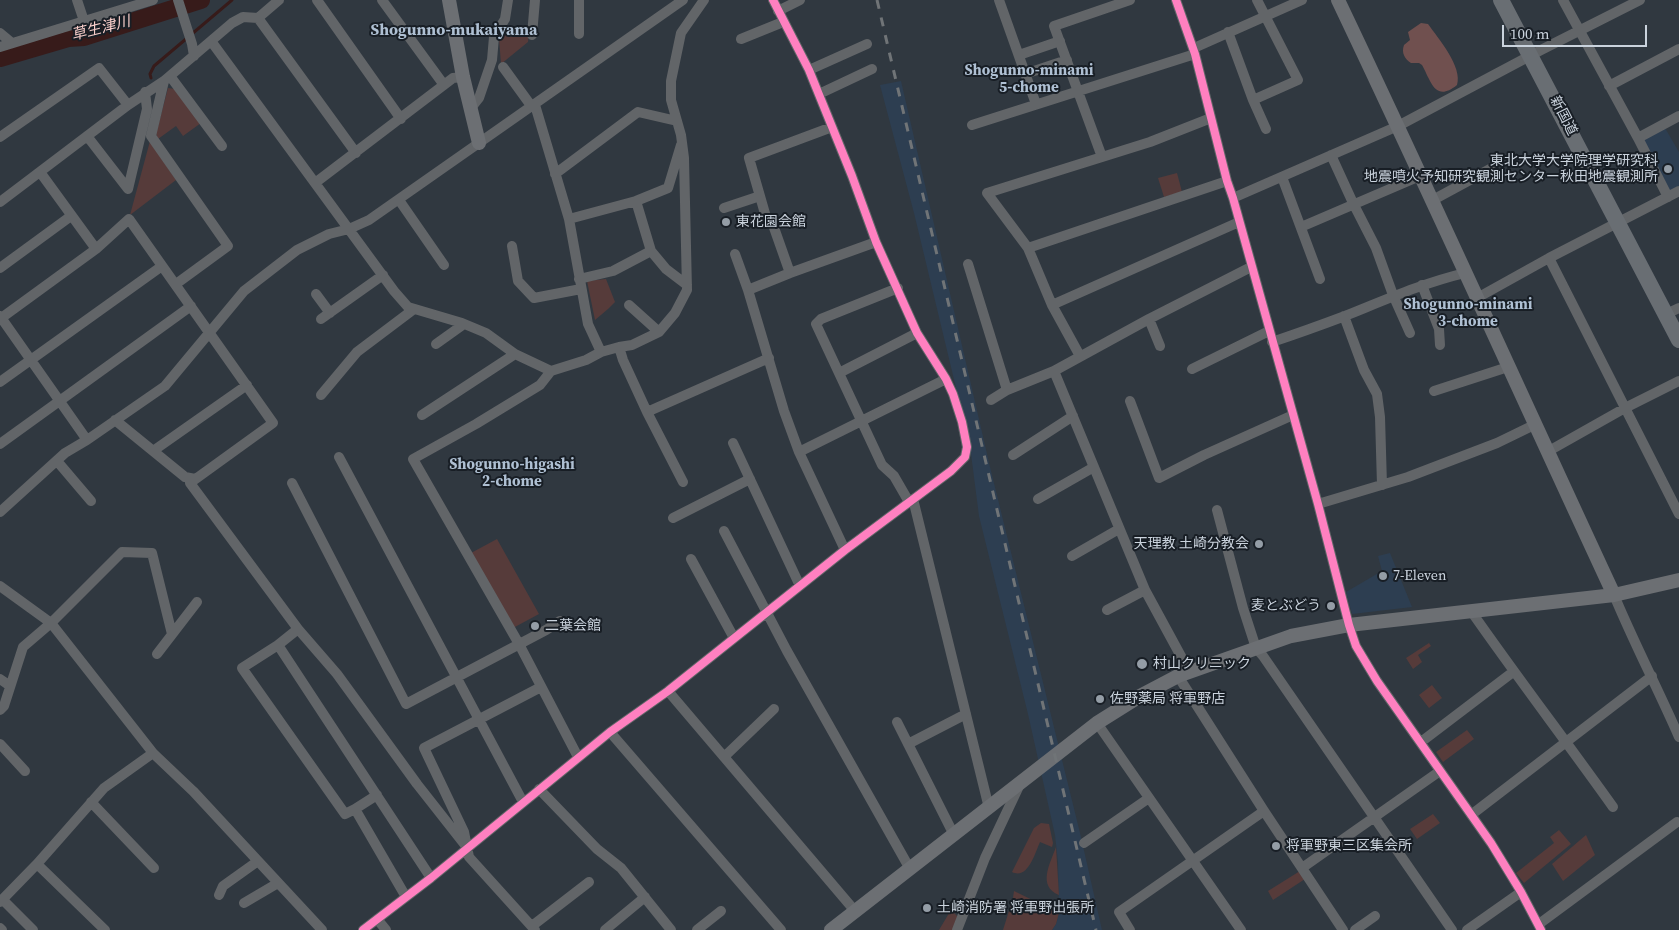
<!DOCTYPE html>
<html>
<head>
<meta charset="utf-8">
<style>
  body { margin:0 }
  #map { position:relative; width:1679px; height:930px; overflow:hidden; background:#303840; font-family:"Source Serif 4",serif }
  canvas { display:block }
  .scale { position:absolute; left:1502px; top:25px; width:145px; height:22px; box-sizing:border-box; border:2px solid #cad3dd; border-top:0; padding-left:6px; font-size:15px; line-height:18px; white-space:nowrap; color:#cad3dd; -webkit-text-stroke:4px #181e25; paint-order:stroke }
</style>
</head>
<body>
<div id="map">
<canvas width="1679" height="930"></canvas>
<div class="scale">100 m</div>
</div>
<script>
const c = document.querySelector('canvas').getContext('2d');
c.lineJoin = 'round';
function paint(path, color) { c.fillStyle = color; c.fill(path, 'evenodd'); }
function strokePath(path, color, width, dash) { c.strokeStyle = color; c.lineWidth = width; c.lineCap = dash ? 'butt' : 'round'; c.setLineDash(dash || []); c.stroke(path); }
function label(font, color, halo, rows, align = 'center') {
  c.font = font + ' "Source Serif 4","Noto Sans JP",serif'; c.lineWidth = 4; c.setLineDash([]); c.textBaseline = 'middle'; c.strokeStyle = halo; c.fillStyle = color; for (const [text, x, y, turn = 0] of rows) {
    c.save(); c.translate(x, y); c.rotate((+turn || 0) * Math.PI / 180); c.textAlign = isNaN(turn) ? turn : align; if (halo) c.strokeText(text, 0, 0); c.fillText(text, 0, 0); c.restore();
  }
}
paint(new Path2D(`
  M 901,81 L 990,467 L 1080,833 L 1102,930 L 1052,930 L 1056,924 L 1059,913 L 1058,862 L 1055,835 L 1028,714 L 979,516 L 970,446 L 914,213 L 880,85 Z
  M 1665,128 L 1679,152 L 1679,186 L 1669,191 L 1644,142 L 1646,137 Z
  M 1390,553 L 1412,607 L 1352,614 L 1346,592 L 1382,571 L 1378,556 Z`), '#2d3e51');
paint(new Path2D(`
  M 503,32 L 529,33 L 528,42 L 501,64 L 499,38 Z
  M 168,88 L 175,89 L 201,123 L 183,136 L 176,126 L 158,139 L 156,134 Z
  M 150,141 L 176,180 L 130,215 Z
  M 1177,173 L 1182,192 L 1164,197 L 1158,178 Z
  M 606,279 L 615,302 L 608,309 L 595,320 L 587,281 Z
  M 497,539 L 539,614 L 513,628 L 471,553 Z
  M 1429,643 L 1431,646 L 1418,655 L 1422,662 L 1413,669 L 1406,658 Z
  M 1432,685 L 1442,698 L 1429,708 L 1419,695 Z
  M 1467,730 L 1474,739 L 1443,762 L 1436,752 Z
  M 1433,814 L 1440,823 L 1417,839 L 1410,829 Z
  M 1041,823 L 1049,824 L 1053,843 L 1052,847 L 1040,842 C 1035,853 1028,880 1012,872 L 1034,828 Z
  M 1559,830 L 1571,844 L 1524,883 L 1516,873 L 1554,843 L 1550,837 Z
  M 1586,835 L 1595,855 L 1563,881 L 1552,864 Z
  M 1056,847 L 1059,895 C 1037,886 1050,864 1056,847 Z
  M 1300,871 L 1305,879 L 1273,900 L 1268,891 Z
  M 1014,891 L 1059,913 L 1056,924 L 1052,930 L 1003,930 L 1013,898 Z
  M 951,910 L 959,918 L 954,930 L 939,930 Z`), '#563b3a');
paint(new Path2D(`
  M 1421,23 L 1428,24 C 1438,38 1463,67 1457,85 C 1435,103 1431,81 1422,65 L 1419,63 L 1411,63 C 1405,59 1401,53 1404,45 L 1410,40 L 1408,32 Z`), '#70504f');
strokePath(new Path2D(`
  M 151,78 L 150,74 L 154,66 L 232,0`), '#371b1a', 3);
strokePath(new Path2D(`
  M 0,58 L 68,38 L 84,37 L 201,0`), '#371b1a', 18);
strokePath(new Path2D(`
  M 77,0 L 84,21
  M 178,0 L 192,44 L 194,56
  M 317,0 L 401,119
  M 382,0 L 444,85
  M 579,0 L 579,34
  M 999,0 L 1036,104
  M 1176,0 L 1195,54 L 1227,181 L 1233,198 L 1318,504 L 1349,625 L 1356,646 L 1377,681 L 1491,843 L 1521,892 L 1541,930
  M 1563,0 L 1638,138 L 1668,197
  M 778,11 L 800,0
  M 258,18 L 356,153
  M 1228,32 L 1253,100 L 1298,80 L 1257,0
  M 0,33 L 12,43
  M 532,35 L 535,0
  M 741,39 L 783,22
  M 211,41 L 394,291 L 408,307 L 462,323 L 486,333 L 515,354 L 551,371 L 586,360 L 601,352 L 619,347 L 632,345 L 659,332 L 675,313 L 687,290 L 684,158 L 681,135 L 671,100 L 671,81 L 681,33 L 704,0
  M 0,47 L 153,0
  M 1194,48 L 1302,0
  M 1019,55 L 1060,41
  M 503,67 L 532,107
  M 809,70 L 867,44
  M 1025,74 L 1067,60
  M 170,76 L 222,146
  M 164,81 L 151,136 L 228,246 L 176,284
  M 1609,86 L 1679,49
  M 819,94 L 872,69
  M 1253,100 L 1266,129
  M 535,105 L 569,219 L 588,324 L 601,352
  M 471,108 L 479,98 L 492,60 L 494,37 L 505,19 L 508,0
  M 972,125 L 1195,54
  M 87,136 L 128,189
  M 0,137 L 99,68 L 128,105
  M 1638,138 L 1679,116
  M 1331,155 L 1353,203 L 1376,248 L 1393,295 L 1410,333
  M 1102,157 L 1054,26 L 1130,0
  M 40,172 L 96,249
  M 555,174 L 638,112 L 677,121
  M 1282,177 L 1320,279
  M 315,183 L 453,78 L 463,77
  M 128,189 L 147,109 L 145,92
  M 1233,198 L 1398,126 L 1541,50 L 1640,0
  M 399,200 L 444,265
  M 636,201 L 651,251 L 666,269 L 687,285
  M 1431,201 L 1492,168
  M 0,202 L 128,105 L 164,81 L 232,23 L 243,17 L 258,18 L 279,0
  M 724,208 L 760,196
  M 569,219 L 636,201 L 668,188 L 681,145
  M 1301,227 L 1420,176
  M 512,246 L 518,281 L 534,298 L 581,289
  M 1028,248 L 1227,181
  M 735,254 L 748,290
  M 1549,258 L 1679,514
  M 968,264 L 1007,390
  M 0,268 L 71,216
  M 790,273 L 772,222 L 766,217 L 749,158 L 832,127
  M 579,279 L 613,271 L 651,251
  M 1422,285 L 1439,329 L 1440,345
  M 898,288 L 821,319 L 816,324 L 882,465 L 894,476 L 909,502
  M 316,294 L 330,313
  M 1477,298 L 1549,258 L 1679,191
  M 629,305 L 659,332
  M 1052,305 L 1239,222
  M 1666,314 L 1679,308
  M 0,316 L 87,440
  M 1344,316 L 1364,370 L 1377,394 L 1380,417 L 1382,485
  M 0,319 L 96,249 L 129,219 L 273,423 L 190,483 L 298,629 L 278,645 L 431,878
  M 321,319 L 383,275
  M 1149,319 L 1160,346
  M 1272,342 C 1296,334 1321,325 1345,316 C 1385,300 1423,283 1465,273
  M 436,344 L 464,324
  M 619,347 L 623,360 L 647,412 L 769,358
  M 1080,356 L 1052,305 L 1028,248 L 987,193 L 1150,142 L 1211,118
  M 1192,369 L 1269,331
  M 551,371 L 540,385 L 476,424 L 413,459 L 519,644 L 578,757
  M 1054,371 L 1145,590 L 1189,671
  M 839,373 L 917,333
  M 0,382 L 162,266
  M 1434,391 L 1508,367
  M 321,395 L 357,352 L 414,309
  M 991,400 L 1007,390 L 1054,371 L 1149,319 L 1251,267
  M 1130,401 L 1159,478 L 1204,455 L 1293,415
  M 647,412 L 683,482
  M 422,415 L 515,354
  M 115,420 L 185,477 L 195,479
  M 733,443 L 800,586
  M 0,444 L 191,306
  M 153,451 L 247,385
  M 799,452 L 946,379
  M 1547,452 L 1625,408 L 1679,381
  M 1013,455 L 1073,416
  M 339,457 L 523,802
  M 57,461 L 91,501
  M 292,483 L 406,704 L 546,630 L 560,621
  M 913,499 L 989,808
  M 1038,499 L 1094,467
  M 1318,504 L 1408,477 L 1497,443 L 1534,425
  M 1217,510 L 1243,608 L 1256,648 L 1263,656 L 1452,930
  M 0,512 L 65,453 L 87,440 L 165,386 L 244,291 L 297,250 L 329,234 L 349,229 L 369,220 L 683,0
  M 673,518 L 750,479
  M 724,531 L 787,651 L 910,869
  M 845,550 L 799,452 L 784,411 L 748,290 L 790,273 L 876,242
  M 1072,556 L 1119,529
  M 691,559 L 734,638
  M 0,586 L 51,623 L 153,753 L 193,791 L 322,930
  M 1614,595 C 1634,643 1658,689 1679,737
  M 1107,610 L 1145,590
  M 1471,611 C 1517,677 1566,741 1613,807
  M 298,629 L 337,674 L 417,784 L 465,845
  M 278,645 L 242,668 L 345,814 L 355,809
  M 157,654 L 197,602
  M 1178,676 L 1264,811 L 1343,930
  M 0,679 L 10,686
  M 668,691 L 855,911
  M 0,710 L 4,706 L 23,647 L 51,623 L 122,552 L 152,553 L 172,634
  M 897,722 L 954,835
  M 1097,723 L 1241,930
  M 610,732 L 781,930
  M 1421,742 L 1513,672
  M 0,744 L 25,771
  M 908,744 L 966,714
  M 724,757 L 774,709
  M 539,789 L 597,849 L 621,868 L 671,930
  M 377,795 L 355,809 L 406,897
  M 91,802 L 154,868
  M 1471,815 L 1652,676
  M 1084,843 L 1149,798
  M 37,864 L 105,930
  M 1302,868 L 1440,771
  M 219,895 L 223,886 L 258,861
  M 2,899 L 33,930
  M 0,902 L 37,864 L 104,788 L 153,753
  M 244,903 L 278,883
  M 377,919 L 386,930
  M 1539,924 L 1677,822
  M 532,926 L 589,882
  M 0,928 L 2,930
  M 363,930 L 431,878 L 610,732 L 668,691 L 845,550 L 951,471 L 965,457 L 967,447 L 962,422 L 953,394 L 946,379 L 917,333 L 876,242 L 852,176 L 809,70 L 773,0
  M 535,930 L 469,857 L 464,832 L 424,748 L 541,687
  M 605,930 L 645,897
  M 697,930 L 721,911
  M 957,930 L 985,858 L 1020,784
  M 1130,930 L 1119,912 L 1264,811
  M 1355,930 L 1375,916
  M 1467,930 L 1521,892`), '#626568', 10);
strokePath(new Path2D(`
  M 449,0 L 463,77 L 479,143
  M 1338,0 C 1432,197 1522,397 1614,595
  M 831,930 L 1097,723 L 1140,696 L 1178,676 L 1291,636 L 1349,625 L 1614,595 L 1679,580`), '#6c6f73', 14);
strokePath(new Path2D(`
  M 1501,0 L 1679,340`), '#696e73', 16);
strokePath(new Path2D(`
  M 877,0 L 1096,930`), '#707477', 3, [9, 9]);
strokePath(new Path2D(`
  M 1176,0 L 1195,54 L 1227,181 L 1233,198 L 1318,504 L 1349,625 L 1356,646 L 1377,681 L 1491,843 L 1521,892 L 1541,930
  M 363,930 L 431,878 L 610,732 L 668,691 L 845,550 L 951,471 L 965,457 L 967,447 L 962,422 L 953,394 L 946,379 L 917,333 L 876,242 L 852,176 L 809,70 L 773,0`), '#ff80c0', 8);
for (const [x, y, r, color] of [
  [1668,169,5,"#949da6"],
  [726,222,5,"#949da6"],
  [1259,544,5,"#949da6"],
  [1383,576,5,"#949da6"],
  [1331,606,5,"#949da6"],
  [535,626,5,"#949da6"],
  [1142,664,6,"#949da6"],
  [1100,699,5,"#949da6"],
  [1276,846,5,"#949da6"],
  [927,908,5,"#949da6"]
]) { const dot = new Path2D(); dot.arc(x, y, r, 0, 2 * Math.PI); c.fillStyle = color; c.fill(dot); strokePath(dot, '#181e25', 2); }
label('14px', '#cad3dd', '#181e25', [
  ["新国道",1563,116,63]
]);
label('14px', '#cad3dd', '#181e25', [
  ["東北大学大学院理学研究科",1658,161,"right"],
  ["地震噴火予知研究観測センター秋田地震観測所",1658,177,"right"],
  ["東花園会館",736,222],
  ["天理教 土崎分教会",1249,544,"right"],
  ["7-Eleven",1393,576],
  ["麦とぶどう",1321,606,"right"],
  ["二葉会館",545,626],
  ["村山クリニック",1153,664],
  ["佐野薬局 将軍野店",1110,699],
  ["将軍野東三区集会所",1286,846],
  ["土崎消防署 将軍野出張所",937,908]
], 'left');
label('italic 15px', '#f9ceca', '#181e25', [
  ["草生津川",101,29,-14]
]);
label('bold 15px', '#afc0d3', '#181e25', [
  ["Shogunno-minami",1029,71],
  ["5-chome",1029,88],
  ["Shogunno-minami",1468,305],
  ["3-chome",1468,322],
  ["Shogunno-higashi",512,465],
  ["2-chome",512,482]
]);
label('bold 16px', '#afc0d3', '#181e25', [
  ["Shogunno-mukaiyama",454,31]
]);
</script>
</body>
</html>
